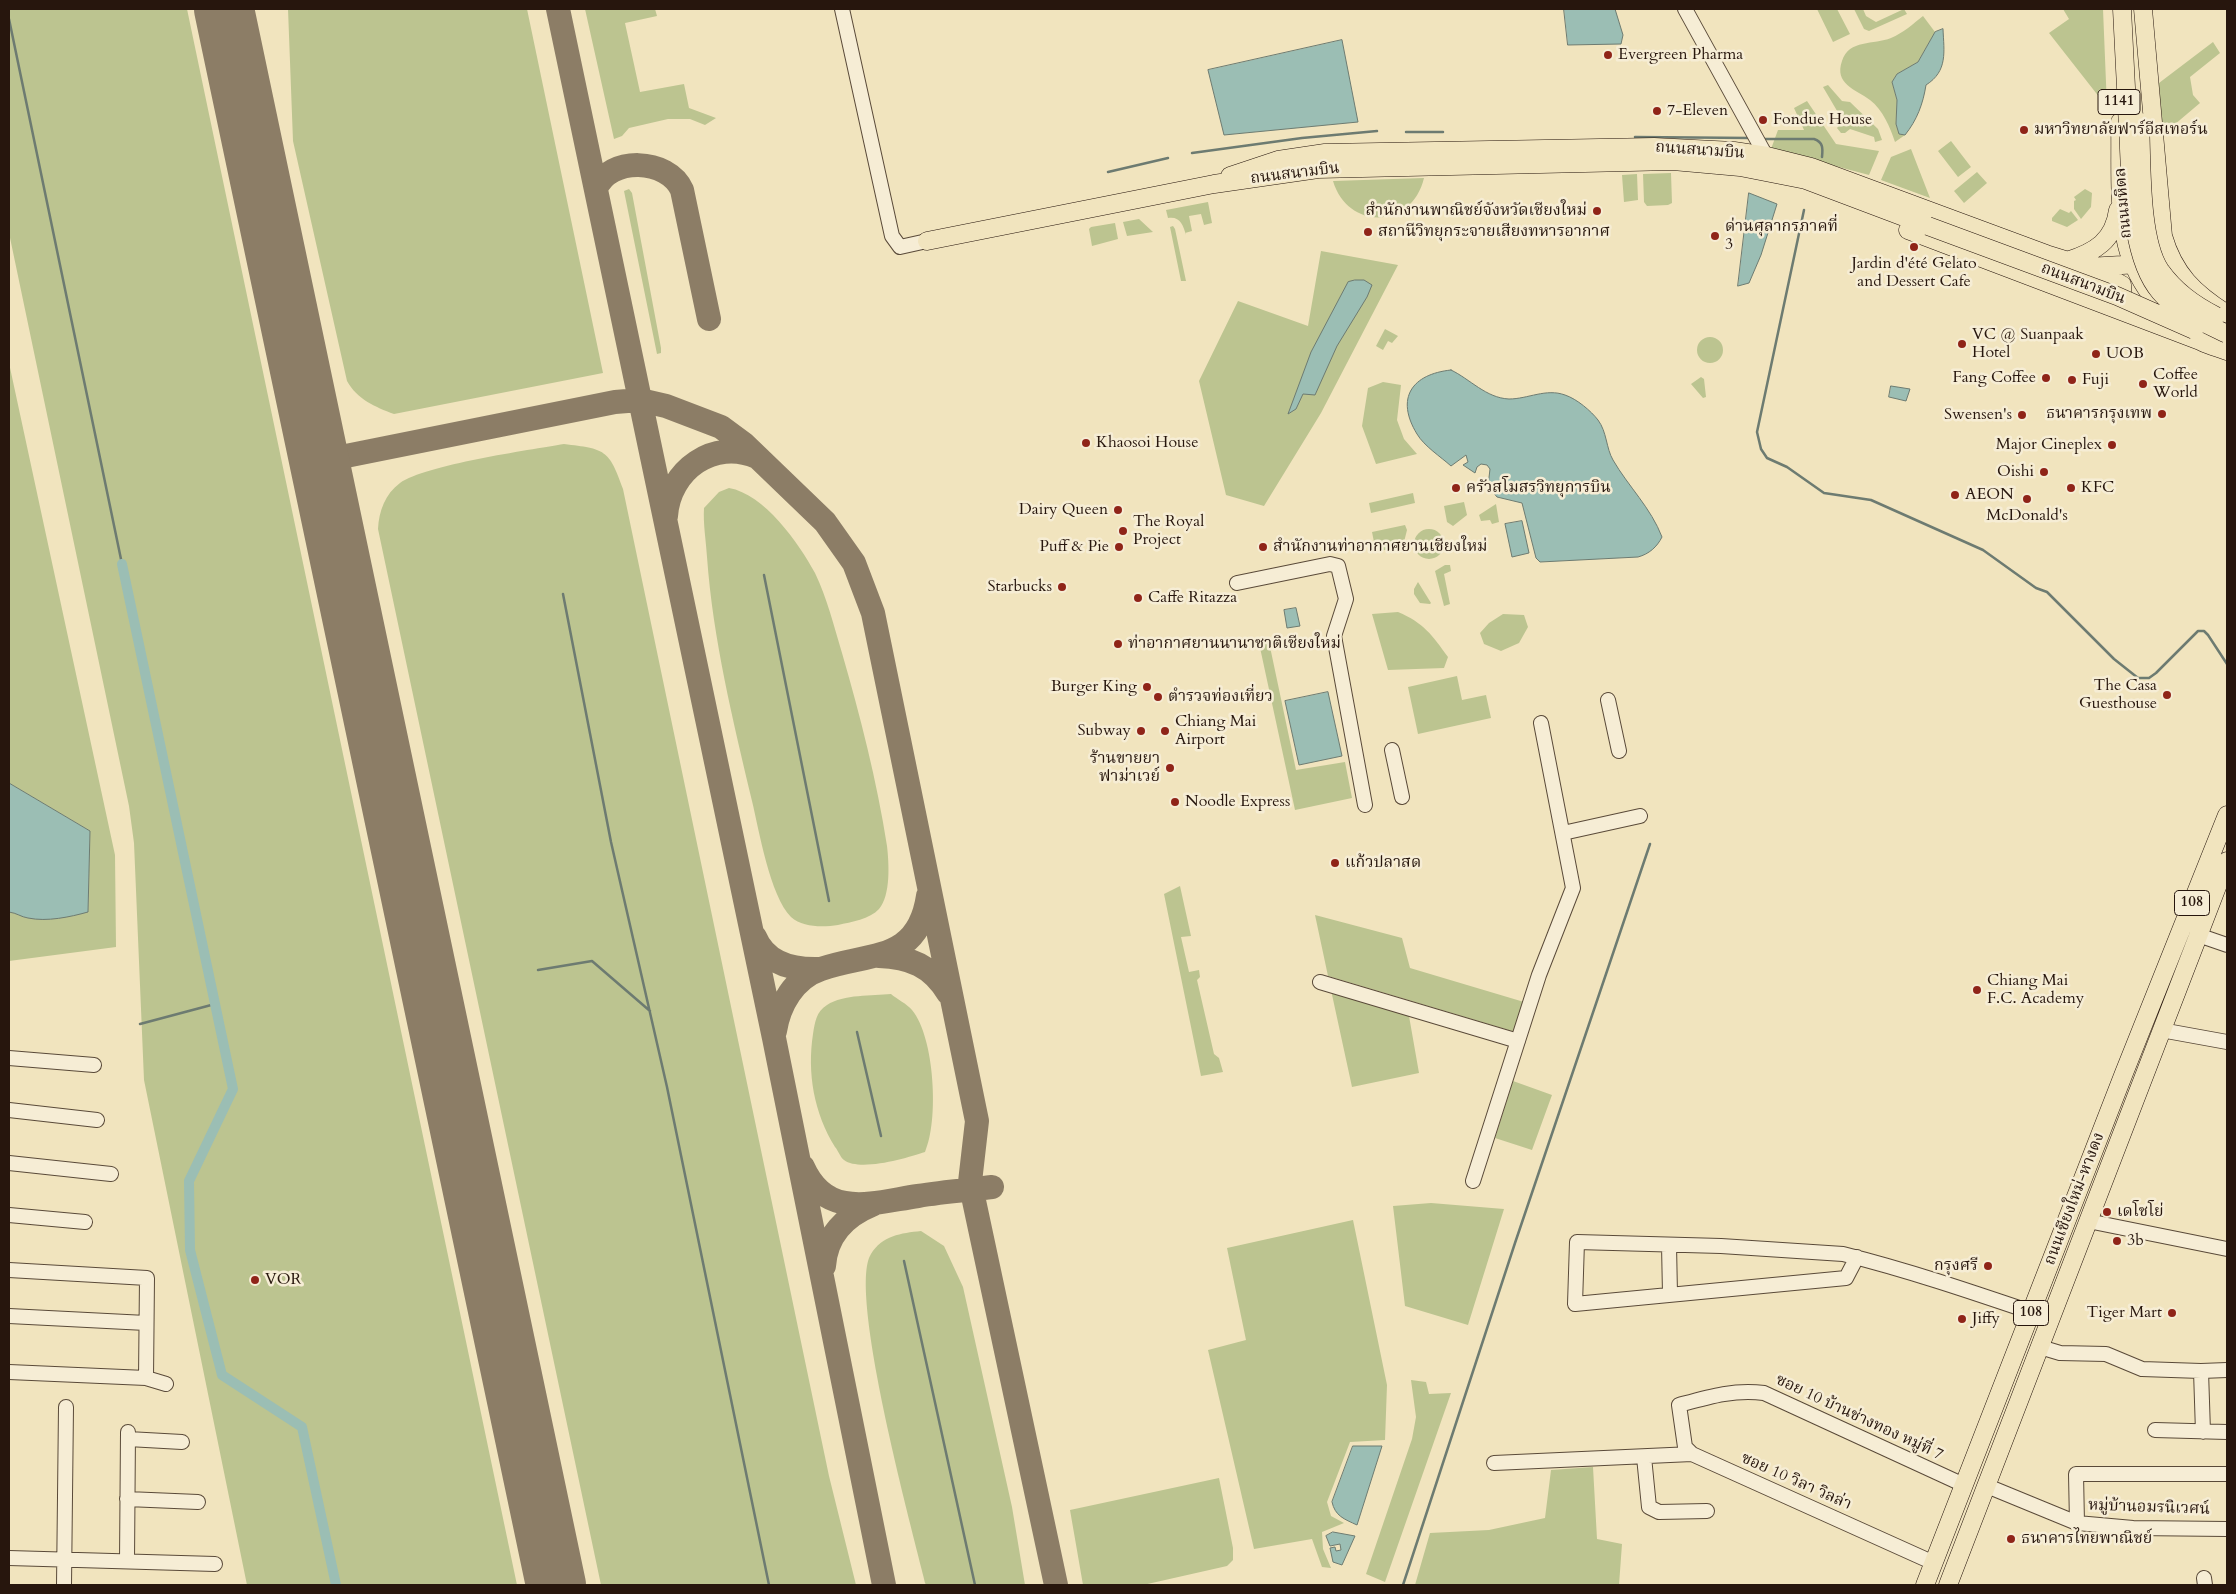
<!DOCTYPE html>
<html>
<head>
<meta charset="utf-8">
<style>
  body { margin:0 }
  #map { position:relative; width:2236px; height:1594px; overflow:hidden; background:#f1e4be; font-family:Cardo,serif }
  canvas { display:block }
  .frame { position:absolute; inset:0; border:10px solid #27160d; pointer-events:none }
</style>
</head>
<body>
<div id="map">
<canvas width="2236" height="1594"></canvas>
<div class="frame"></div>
</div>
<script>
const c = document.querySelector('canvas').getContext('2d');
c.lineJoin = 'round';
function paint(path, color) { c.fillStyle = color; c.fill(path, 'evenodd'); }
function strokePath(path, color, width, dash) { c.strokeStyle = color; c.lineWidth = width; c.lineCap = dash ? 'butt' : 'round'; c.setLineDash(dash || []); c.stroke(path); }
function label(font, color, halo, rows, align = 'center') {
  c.font = font + ' Cardo,"Noto Serif Thai",serif'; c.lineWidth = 5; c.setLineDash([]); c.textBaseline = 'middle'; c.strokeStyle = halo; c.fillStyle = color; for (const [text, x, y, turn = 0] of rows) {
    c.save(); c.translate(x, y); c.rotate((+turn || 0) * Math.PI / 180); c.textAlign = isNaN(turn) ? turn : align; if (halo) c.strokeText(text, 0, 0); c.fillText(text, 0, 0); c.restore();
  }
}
paint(new Path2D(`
  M 9,9 L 187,9 L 517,1585 L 247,1585 L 144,1080 L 134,843 L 129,806 L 9,233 Z
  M 288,9 L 527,9 L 603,373 L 394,414 C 375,407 357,399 347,381 L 293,141 Z
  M 585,9 L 655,9 L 657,16 L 625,23 L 640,92 L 684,84 L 689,108 L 716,118 L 705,125 L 690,119 L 668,119 L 629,128 L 622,136 L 614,139 Z
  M 1817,9 L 1837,9 L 1850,34 L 1833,42 Z
  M 1854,9 L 1863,9 L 1866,16 L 1876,22 L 1904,9 L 1907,14 L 1869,31 L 1864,29 Z
  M 2063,9 L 2103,9 L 2107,107 L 2049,33 L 2069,19 Z
  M 1923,16 L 1935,32 L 1918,62 L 1897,74 L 1892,82 L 1897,100 L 1896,124 L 1899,134 L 1905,135 L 1895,142 C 1890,127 1883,110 1870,100 C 1855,89 1834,84 1842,61 C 1849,39 1874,45 1891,38 C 1903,33 1913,24 1923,16 Z
  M 2213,42 L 2220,53 L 2190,77 L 2193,95 L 2200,103 L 2161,136 L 2159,83 Z
  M 1828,85 L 1842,101 L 1850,102 L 1878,129 L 1882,140 L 1875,142 L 1874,137 L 1850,129 L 1845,133 L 1841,133 L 1837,128 L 1843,121 L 1823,87 Z
  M 1807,101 L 1836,144 L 1879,151 L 1869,175 L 1771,149 L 1778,130 L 1804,130 L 1794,108 Z
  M 1951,141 L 1971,167 L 1958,177 L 1938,151 Z
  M 1911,149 L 1930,198 L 1881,180 L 1891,157 Z
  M 1977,172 L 1987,183 L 1964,203 L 1954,191 Z
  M 1671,173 L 1672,203 L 1668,205 L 1647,206 L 1644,202 L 1643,174 Z
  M 1637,174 L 1638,200 L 1624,202 L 1622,175 Z
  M 1424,178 C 1412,229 1348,231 1333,181 Z
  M 629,189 L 632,193 L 661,348 L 661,353 L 657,354 L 624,191 Z
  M 2085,189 L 2092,193 L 2091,207 L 2081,219 L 2074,209 L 2074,201 L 2076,200 L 2074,197 Z
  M 1208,202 L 1212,223 L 1204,225 L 1201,214 L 1189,216 L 1192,231 L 1185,233 L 1186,235 C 1183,225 1180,216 1168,218 L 1166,210 Z
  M 2060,209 L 2069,213 L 2071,211 L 2078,220 L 2067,227 L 2052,221 L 2052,218 Z
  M 1139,219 L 1153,232 L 1127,236 L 1123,222 Z
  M 1115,223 L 1118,239 L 1092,246 L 1089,229 L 1091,227 Z
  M 1173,226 L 1175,229 L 1186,281 L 1181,281 L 1170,227 Z
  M 1321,251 L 1398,265 L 1321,413 L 1264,506 L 1226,495 L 1199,381 L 1238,301 L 1308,326 Z
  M 1385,329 L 1398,336 L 1392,343 L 1388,341 L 1383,350 L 1376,346 Z
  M1697 350a13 13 0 1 1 26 0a13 13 0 1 1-26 0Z
  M 9,363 L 115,855 L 116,947 L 9,961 L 9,912 L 17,913 L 27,918 L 88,912 L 90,831 L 9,783 Z
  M 1701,377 L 1704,379 L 1706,397 L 1703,398 L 1691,384 Z
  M 1383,382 L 1401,385 L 1397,420 L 1404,439 L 1417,454 L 1376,464 L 1362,426 L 1368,388 Z
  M 564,444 C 605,449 609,449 623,489 L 829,1476 L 856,1585 L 601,1585 L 378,529 C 379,511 385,494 400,483 C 425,465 529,450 564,444 Z
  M 729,488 C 764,494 799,543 815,573 C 827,598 834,626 842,653 C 860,715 877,781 887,846 C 889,863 891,895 879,909 C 870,919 851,922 838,925 C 824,927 803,928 791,917 C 770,896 759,830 752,801 C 733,720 713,640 707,557 C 706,540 703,524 704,508 L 719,492 Z
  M 1413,493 L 1415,503 L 1371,513 L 1369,503 Z
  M 1464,502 L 1467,515 L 1453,526 L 1447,522 L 1444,506 Z
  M 1496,504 L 1499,522 L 1492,524 L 1490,520 L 1481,521 L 1479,515 Z
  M 1405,525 L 1407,530 L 1403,546 L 1376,552 L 1372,532 Z
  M1414 544a15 15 0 1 1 30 0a15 15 0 1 1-30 0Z
  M 1445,565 L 1450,565 L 1451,571 L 1444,574 L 1450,604 L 1444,606 L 1435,571 Z
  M 1418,582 L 1431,603 L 1430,604 L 1420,603 L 1414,594 L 1414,589 Z
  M 1398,612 C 1424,623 1432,635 1448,657 L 1444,668 L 1388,670 L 1372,614 Z
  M 1503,614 L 1524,615 L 1528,627 L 1519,643 L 1501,651 L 1484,644 L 1480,633 L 1489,623 Z
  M 1269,642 L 1296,770 L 1345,762 L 1352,798 L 1295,810 L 1259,643 Z
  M 1457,676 L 1462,700 L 1486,695 L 1491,718 L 1418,734 L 1408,687 Z
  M 1180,886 L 1191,936 L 1181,937 L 1189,972 L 1199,970 L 1200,977 L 1197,980 L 1214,1054 L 1219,1058 L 1223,1072 L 1201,1076 L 1164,894 Z
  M 1315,915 L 1402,938 L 1410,968 L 1524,1002 L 1515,1032 L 1328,976 Z
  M 1331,990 L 1409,1016 L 1419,1073 L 1352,1087 Z
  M 891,994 C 897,999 907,1004 912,1010 C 935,1038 939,1121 925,1152 C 907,1158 860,1172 844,1160 C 840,1157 838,1150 835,1147 C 814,1113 807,1073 813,1034 C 815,1022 816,1012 827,1005 C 844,994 872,996 891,994 Z
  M 1513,1081 L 1552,1095 L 1532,1150 L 1495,1138 Z
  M 1431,1203 L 1504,1209 L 1468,1325 L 1405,1306 L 1393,1206 Z
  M 1353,1220 L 1387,1385 L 1385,1440 L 1350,1442 L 1327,1502 L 1331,1516 L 1344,1523 L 1322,1532 L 1323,1549 L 1331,1568 L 1322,1567 L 1312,1539 L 1254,1549 L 1208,1350 L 1246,1340 L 1227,1248 Z
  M 921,1231 L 944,1246 L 963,1287 L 1012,1507 L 1025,1585 L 926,1585 C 913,1532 847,1291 871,1254 C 882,1236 901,1233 921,1231 Z
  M 1411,1380 L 1426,1382 L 1429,1394 L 1451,1393 L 1385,1582 L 1366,1574 L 1412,1439 L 1416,1417 Z
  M 1593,1467 L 1597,1539 L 1622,1544 L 1619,1585 L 1415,1585 L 1430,1533 L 1489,1530 L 1545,1518 L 1551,1470 Z
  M 1219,1478 L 1233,1548 L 1233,1560 L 1227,1566 L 1143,1585 L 1083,1585 L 1070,1510 Z`), '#bcc490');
const water = new Path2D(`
  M 1564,9 L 1615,9 L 1623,35 L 1621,44 L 1568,45 Z
  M 1943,29 C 1944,52 1948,71 1926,85 C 1923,104 1917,120 1905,135 L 1899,134 L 1896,124 L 1897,100 L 1892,82 L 1897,74 L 1918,62 L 1935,32 Z
  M 1342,40 L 1358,122 L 1224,135 L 1208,70 Z
  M 1749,193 L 1777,204 L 1761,255 L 1749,283 L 1738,286 Z
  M 1355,280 L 1364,280 L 1372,285 L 1367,297 L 1337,346 L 1315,395 L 1303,394 L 1296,409 L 1288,414 L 1311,352 L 1348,282 Z
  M 1451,370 C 1470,379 1486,398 1509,399 C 1528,399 1546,388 1565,395 C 1577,399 1591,411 1598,420 C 1607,432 1606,448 1613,460 C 1628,486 1651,508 1662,537 C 1657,547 1649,554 1638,557 L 1540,562 L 1536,558 L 1522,503 L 1497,497 L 1488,486 L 1490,469 L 1487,465 L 1481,464 L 1477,467 L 1475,473 L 1463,465 L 1468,462 L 1466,455 L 1451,466 C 1441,457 1424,446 1417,434 C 1395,398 1412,374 1451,370 Z
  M 1891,386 L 1910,389 L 1906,401 L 1889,397 Z
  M 1522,521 L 1529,553 L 1512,557 L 1505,524 Z
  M 1296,608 L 1300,626 L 1287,628 L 1284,610 Z
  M 1328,692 L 1342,756 L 1299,765 L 1285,701 Z
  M 9,783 L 90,831 L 88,912 C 70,917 47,922 28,918 C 21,917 17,913 9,912 Z
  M 1353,1446 L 1382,1446 L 1357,1525 C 1344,1519 1335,1516 1332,1502 Z
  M 1333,1532 L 1355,1536 L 1342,1565 L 1333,1562 L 1330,1548 L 1335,1547 L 1336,1551 L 1341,1550 L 1340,1544 L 1330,1546 L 1326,1536 Z`);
paint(water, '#9bbeb4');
strokePath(water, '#6d7b71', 1);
strokePath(new Path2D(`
  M 9,19 L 122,564
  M 1406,132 L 1443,132
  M 1635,137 L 1751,138
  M 1762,139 L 1814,139 C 1823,142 1823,148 1822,157
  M 1192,153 L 1302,138 L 1377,131
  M 1108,172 L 1168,158
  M 1804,210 L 1757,432 L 1761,449 L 1767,458 L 1787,467 L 1824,493 L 1871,500 L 1983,550 L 2036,588 L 2047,592 L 2114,659 L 2138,678 L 2149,678 L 2156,673 L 2198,631 L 2204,631 L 2208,635 L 2227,664
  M 764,575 L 829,901
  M 563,594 L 611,842 L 667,1087 L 769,1585
  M 538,970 L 592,961 L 650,1011
  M 140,1024 L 215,1004
  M 857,1032 L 881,1136
  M 904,1261 L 975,1585
  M 1403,1585 L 1515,1243 L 1650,844`), '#6d7b71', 2.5);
strokePath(new Path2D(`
  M 122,564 L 233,1089 L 189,1181 L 190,1250 L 222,1375 L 302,1427 L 336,1585`), '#9bbeb4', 10);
strokePath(new Path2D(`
  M 558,9 L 774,1038 L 884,1585
  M 230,38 L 238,9
  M 596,189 C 609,156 668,158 682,190 L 709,319
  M 321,461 L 615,402 L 640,400 L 666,406 L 721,427 L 744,444 L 825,522 L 854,563 L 873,613 L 977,1121 L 970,1182 L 1056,1585
  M 666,516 C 669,470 714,438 757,457
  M 755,937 C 766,964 793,970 820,969
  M 879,956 C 910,957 932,966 948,993
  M 775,1031 C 779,1005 794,978 821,969 C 870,952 918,963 928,896
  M 803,1167 C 827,1221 875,1202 918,1196 C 943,1192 967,1190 992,1187
  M 824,1266 C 826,1236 845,1216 872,1205`), '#8c7d66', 24);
strokePath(new Path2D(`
  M 224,9 L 556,1585`), '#8c7d66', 60);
const minor = new Path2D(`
  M 842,9 L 892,236 L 900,247 L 927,241
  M 1685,9 L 1766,156
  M 1237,583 L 1330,564 L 1338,566 L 1346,599 L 1334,636 L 1365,805
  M 1608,700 L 1619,751
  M 1392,750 L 1402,797
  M 1563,833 L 1640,816
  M 2198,935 L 2227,945
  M 1320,982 L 1518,1041
  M 2161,1030 L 2227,1042
  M 9,1058 L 94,1065
  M 9,1110 L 97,1120
  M 9,1163 L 111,1174
  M 1473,1181 L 1539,975 L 1573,888 L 1541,723
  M 9,1215 L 85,1222
  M 2088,1221 L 2227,1249
  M 1669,1245 L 1670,1294
  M 1857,1257 L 1846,1278 L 1575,1304 L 1577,1242 L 1721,1246 L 1843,1254 C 1907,1270 1969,1291 2031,1312
  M 9,1270 L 147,1278 L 146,1378
  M 9,1316 L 146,1323
  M 2040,1347 L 2060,1353 L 2106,1354 L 2142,1369 L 2201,1371 L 2227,1370
  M 2201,1371 L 2203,1432
  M 9,1372 L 146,1378 L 166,1384
  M 2155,1430 L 2227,1432
  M 128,1439 L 182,1442
  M 1644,1457 L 1649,1507 L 1659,1512 L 1707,1511
  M 1494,1463 L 1692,1454
  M 1987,1486 L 2077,1523 L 2133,1528 L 2227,1529
  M 127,1499 L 198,1502
  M 2077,1523 L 2076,1474 L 2227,1474
  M 9,1558 L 215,1564
  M 127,1561 L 128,1432
  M 1934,1563 L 1692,1454 L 1685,1447 L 1679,1405 C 1708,1397 1734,1389 1764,1393 L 1964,1485
  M 2204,1578 L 2205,1585
  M 64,1585 L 66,1407`);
const major = new Path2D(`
  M 2143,9 L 2163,236 C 2174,274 2194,293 2227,314
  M 2120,122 C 2121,160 2118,199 2125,236 C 2132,278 2165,321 2202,342 C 2210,346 2219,348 2227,351
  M 1230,176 L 1278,160 L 1325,153 L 1654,147 L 1734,151 L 1767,156 L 1811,167 L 2046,254 L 2088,267 L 2173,262
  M 1908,230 L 2203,342
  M 927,241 L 1214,184 L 1318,169 L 1673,161 L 1740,167 L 1806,180 L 1928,226
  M 2067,261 C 2095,252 2114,241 2118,210
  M 2093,269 L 2122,285 L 2123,299 L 2116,307
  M 1925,1585 L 2124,1073 L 2227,815
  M 1948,1585 L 2227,861`);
strokePath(minor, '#5a4a39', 16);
strokePath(major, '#27160d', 19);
strokePath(minor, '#f6edd5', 14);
strokePath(major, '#f1e4be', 18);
const majorBridge = new Path2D(`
  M 2122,9 C 2124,48 2126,87 2128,127 C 2131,174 2128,255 2160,292 C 2178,313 2203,322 2227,334
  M 2140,122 C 2142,160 2139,238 2160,270 C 2175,291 2193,304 2216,316
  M 1928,226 L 2117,296 L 2194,330`);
strokePath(majorBridge, '#27160d', 19, []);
strokePath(majorBridge, '#f1e4be', 18);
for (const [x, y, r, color] of [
  [1608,55,5,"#8f2418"],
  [1657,111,5,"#8f2418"],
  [1763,120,5,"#8f2418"],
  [2024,130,5,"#8f2418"],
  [1597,211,5,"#8f2418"],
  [1368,232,5,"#8f2418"],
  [1715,236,5,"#8f2418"],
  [1914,247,5,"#8f2418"],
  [1962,344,5,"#8f2418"],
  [2096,354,5,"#8f2418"],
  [2046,378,5,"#8f2418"],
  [2072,380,5,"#8f2418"],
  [2143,384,5,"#8f2418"],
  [2162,414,5,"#8f2418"],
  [2022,415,5,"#8f2418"],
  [1086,443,5,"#8f2418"],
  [2112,445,5,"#8f2418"],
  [2044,472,5,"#8f2418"],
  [1456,488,5,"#8f2418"],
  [2071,488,5,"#8f2418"],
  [1955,495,5,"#8f2418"],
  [2027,499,5,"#8f2418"],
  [1118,510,5,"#8f2418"],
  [1123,531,5,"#8f2418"],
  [1119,547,5,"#8f2418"],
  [1263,547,5,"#8f2418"],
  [1062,587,5,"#8f2418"],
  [1138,598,5,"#8f2418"],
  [1118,644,5,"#8f2418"],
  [1147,687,5,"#8f2418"],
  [2167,695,5,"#8f2418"],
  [1158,697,5,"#8f2418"],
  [1141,731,5,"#8f2418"],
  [1165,731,5,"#8f2418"],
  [1170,768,5,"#8f2418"],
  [1175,802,5,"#8f2418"],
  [1335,863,5,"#8f2418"],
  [1977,990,5,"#8f2418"],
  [2107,1212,5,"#8f2418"],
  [2117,1241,5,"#8f2418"],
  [1988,1266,5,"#8f2418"],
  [255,1280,5,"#8f2418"],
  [2172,1313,5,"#8f2418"],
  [1962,1319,5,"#8f2418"],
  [2011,1539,5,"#8f2418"]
]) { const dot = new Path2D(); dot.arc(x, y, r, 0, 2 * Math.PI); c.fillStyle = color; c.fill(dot); strokePath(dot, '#f6edd5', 2); }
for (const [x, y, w] of [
  [2119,102,42],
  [2192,903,35],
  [2031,1313,35]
]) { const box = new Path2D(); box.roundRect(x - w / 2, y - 12.5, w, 25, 4); c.fillStyle = '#f6edd5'; c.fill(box); strokePath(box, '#27160d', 1); }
label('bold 15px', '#27160d', null, [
  ["1141",2119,102],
  ["108",2192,903],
  ["108",2031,1313]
]);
label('16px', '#27160d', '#f6edd5', [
  ["Evergreen Pharma",1618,55],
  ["7-Eleven",1667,111],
  ["Fondue House",1773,120],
  ["มหาวิทยาลัยฟาร์อีสเทอร์น",2034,130],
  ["สำนักงานพาณิชย์จังหวัดเชียงใหม่",1587,211,"right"],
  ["ด่านศุลากรภาคที่",1725,227],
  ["3",1725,245],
  ["สถานีวิทยุกระจายเสียงทหารอากาศ",1378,232],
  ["Jardin d'été Gelato",1914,264,"center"],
  ["and Dessert Cafe",1914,282,"center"],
  ["VC @ Suanpaak",1972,335],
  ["Hotel",1972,353],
  ["UOB",2106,354],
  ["Coffee",2153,375],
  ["World",2153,393],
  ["Fang Coffee",2036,378,"right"],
  ["Fuji",2082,380],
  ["ธนาคารกรุงเทพ",2152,414,"right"],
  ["Swensen's",2012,415,"right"],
  ["Khaosoi House",1096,443],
  ["Major Cineplex",2102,445,"right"],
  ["Oishi",2034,472,"right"],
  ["ครัวสโมสรวิทยุการบิน",1466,488],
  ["KFC",2081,488],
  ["AEON",1965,495],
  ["Dairy Queen",1108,510,"right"],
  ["McDonald's",2027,516,"center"],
  ["The Royal",1133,522],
  ["Project",1133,540],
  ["Puff & Pie",1109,547,"right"],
  ["สำนักงานท่าอากาศยานเชียงใหม่",1273,547],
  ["Starbucks",1052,587,"right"],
  ["Caffe Ritazza",1148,598],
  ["ท่าอากาศยานนานาชาติเชียงใหม่",1128,644],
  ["The Casa",2157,686,"right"],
  ["Guesthouse",2157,704,"right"],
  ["Burger King",1137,687,"right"],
  ["ตำรวจท่องเที่ยว",1168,697],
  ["Chiang Mai",1175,722],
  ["Airport",1175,740],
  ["Subway",1131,731,"right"],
  ["ร้านขายยา",1160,759,"right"],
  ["ฟาม่าเวย์",1160,777,"right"],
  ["Noodle Express",1185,802],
  ["แก้วปลาสด",1345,863],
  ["Chiang Mai",1987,981],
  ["F.C. Academy",1987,999],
  ["เดโชโย่",2117,1212],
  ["3b",2127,1241],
  ["กรุงศรี",1978,1266,"right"],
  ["VOR",265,1280],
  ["Tiger Mart",2162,1313,"right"],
  ["Jiffy",1972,1319],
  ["ธนาคารไทยพาณิชย์",2021,1539]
], 'left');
label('16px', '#27160d', '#f6edd5', [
  ["ถนนสนามบิน",1700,151,4],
  ["ถนนสนามบิน",1295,174,-7],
  ["ถนนมหิดล",2124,203,-95],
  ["ถนนสนามบิน",2083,284,21],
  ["ถนนเชียงใหม่-หางดง",2075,1199,-69],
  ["ซอย 10 บ้านช่างทอง หมู่ที่ 7",1859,1418,25],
  ["ซอย 10 วิลา วิลล่า",1796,1482,24],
  ["หมู่บ้านอมรนิเวศน์",2149,1508,2]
]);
</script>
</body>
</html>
